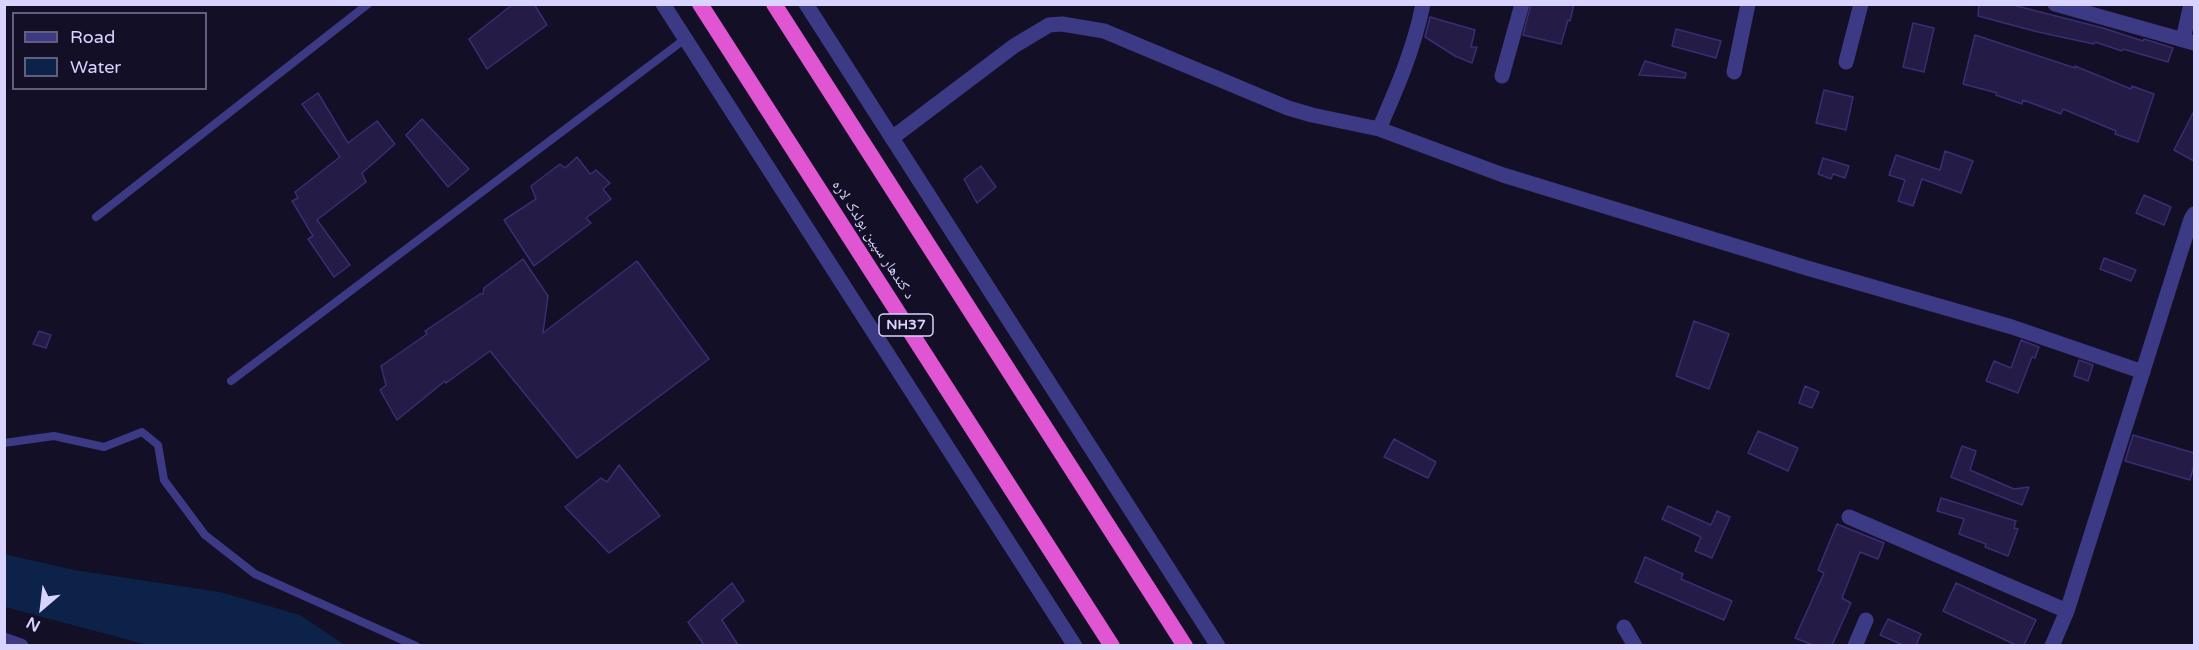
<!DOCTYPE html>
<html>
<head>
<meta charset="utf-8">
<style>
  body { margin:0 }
  #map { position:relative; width:2199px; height:650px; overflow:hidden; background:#130f26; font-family:"Varela Round",sans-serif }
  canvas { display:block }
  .frame { position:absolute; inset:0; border:6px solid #d9d4ff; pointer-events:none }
  .legend { position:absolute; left:12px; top:12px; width:195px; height:78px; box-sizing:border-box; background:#130f26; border:2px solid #625e7d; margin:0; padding:8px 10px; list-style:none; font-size:18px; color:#d9d4ff }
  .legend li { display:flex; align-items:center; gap:12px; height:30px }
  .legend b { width:30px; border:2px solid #625e7d }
  .north { position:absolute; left:12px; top:578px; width:60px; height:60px; -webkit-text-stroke:4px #130f26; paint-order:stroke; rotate:208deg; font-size:16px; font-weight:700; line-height:24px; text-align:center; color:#d9d4ff }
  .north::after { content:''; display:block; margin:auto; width:21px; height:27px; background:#d9d4ff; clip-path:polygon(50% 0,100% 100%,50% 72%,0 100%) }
</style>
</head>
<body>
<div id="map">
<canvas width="2199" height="650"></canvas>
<div class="frame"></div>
<ul class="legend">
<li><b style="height:8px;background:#3d3a85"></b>Road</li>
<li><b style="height:16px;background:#0c2248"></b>Water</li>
</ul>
<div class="north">N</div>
</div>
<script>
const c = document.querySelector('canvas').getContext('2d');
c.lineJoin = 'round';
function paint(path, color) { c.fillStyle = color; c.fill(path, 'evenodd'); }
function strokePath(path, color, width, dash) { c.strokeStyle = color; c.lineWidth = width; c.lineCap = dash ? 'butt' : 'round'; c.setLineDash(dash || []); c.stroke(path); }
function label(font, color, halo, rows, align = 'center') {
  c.font = font + ' "Varela Round","Noto Naskh Arabic",sans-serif'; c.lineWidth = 4.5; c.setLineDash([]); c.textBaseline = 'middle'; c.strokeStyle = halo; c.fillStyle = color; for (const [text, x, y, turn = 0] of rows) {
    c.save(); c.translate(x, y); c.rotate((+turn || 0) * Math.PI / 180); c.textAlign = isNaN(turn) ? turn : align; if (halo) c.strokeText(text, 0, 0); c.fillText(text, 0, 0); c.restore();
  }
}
paint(new Path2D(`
  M 4,554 L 74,570 L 220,592 L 300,615 L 345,645 L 160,646 L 144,644 L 5,607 Z`), '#0c2248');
const building = new Path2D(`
  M 513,4 L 534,4 L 547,25 L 487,69 L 469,39 Z
  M 1531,4 L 1574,4 L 1570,21 L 1568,20 L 1561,44 L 1523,35 Z
  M 1979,4 L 2009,4 L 2103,28 L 2143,41 L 2144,39 L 2173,48 L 2168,62 L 2123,49 L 2122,51 L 2095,42 L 2094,44 L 2038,32 L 1978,16 Z
  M 1430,17 L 1475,30 L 1471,47 L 1477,47 L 1472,63 L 1455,56 L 1425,37 Z
  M 1913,23 L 1934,28 L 1924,72 L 1903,67 Z
  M 1676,29 L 1721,41 L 1716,58 L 1672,46 Z
  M 1975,35 L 2075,68 L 2075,66 L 2131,89 L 2132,86 L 2154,94 L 2138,142 L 2115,134 L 2116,131 L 2063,109 L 2061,114 L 2023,100 L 2022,104 L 1996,95 L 1997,93 L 1963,84 Z
  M 1645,61 L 1686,73 L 1685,78 L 1639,75 Z
  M 1824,90 L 1853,97 L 1846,130 L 1816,123 Z
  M 318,93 L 348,143 L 377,121 L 395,144 L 362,173 L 366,182 L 317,220 L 350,265 L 334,277 L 308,239 L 313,236 L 292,201 L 298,198 L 295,192 L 340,157 L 302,104 Z
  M 2194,111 L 2194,161 L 2174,150 Z
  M 422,119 L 469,169 L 448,187 L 406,135 Z
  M 1945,151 L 1973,161 L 1961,193 L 1922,179 L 1913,206 L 1898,201 L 1905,180 L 1889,175 L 1896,155 L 1940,170 Z
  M 577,157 L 590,174 L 596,170 L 610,183 L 603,189 L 611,199 L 586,218 L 591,223 L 534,266 L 504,220 L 536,199 L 531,186 L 560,164 L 565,168 Z
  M 1823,158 L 1849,166 L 1845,178 L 1833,174 L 1831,179 L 1818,174 Z
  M 981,166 L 996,187 L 977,203 L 964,179 Z
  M 2144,195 L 2171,207 L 2164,225 L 2136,213 Z
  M 2104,258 L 2136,270 L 2131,281 L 2100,269 Z
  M 523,259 L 548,296 L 543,333 L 637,261 L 709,359 L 577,458 L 490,351 L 446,383 L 445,381 L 397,420 L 380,390 L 386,385 L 381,366 L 427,334 L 425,331 L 480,294 L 483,294 L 484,288 Z
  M 1694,321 L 1729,334 L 1709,389 L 1676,376 Z
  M 39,331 L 51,335 L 46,348 L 33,344 Z
  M 2021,340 L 2039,347 L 2035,358 L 2032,357 L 2018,393 L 1986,381 L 1994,361 L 2011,368 Z
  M 2079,360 L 2093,365 L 2088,381 L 2074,376 Z
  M 1805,386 L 1819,392 L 1812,408 L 1799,403 Z
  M 1758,431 L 1798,448 L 1788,471 L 1748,453 Z
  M 2133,435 L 2194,453 L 2194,465 L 2190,480 L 2125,461 Z
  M 1394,439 L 1436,462 L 1428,478 L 1384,457 Z
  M 1962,446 L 1976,451 L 1970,470 L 2014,489 L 2029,487 L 2022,505 L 1951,477 Z
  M 619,465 L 660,516 L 609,553 L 565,507 L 601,478 L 607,482 Z
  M 1941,498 L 2016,521 L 2014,528 L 2018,529 L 2008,556 L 1985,547 L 1986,544 L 1959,534 L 1964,519 L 1937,511 Z
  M 1668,506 L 1711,525 L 1717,511 L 1730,517 L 1712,558 L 1695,551 L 1701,537 L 1662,519 Z
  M 1837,524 L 1884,543 L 1878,559 L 1860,552 L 1842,598 L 1851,603 L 1832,645 L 1813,645 L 1795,638 L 1824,573 L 1818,570 Z
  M 1645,557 L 1683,574 L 1681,579 L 1732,601 L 1724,620 L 1635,582 Z
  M 732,583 L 744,601 L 722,620 L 738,645 L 704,645 L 688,622 Z
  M 1956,583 L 2036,620 L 2024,645 L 2016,645 L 1943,611 Z
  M 1888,619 L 1921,634 L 1916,645 L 1903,645 L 1880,635 Z`);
paint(building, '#241b47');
strokePath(building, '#3b2d73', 1.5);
strokePath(new Path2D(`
  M 96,217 L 368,4
  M 231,381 L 685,39
  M 4,443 L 54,436 L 104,447 L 142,432 L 158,445 L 164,480 L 205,535 L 255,574 L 416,646`), '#3d3a85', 8);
strokePath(new Path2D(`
  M 2055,4 L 2194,43
  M 2183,39 L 2191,4
  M 1846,62 L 1861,4
  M 1734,72 L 1748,4
  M 1502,76 L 1522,4
  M 1379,129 C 1397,88 1414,49 1423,4
  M 892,138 L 1014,46 L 1049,25 L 1062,24 L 1104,31 L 1288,108 L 1312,115 L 1379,129 L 1503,175 L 1807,268 L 2012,327 L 2143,372
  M 1849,517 L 2067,611
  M 1624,627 L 1635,646
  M 1855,646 L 1866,620
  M 2052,646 L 2067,611 L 2191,219 L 2194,214`), '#3d3a85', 15);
strokePath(new Path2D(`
  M 663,4 L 1075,646
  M 806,4 L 1218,646
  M 4,640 L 21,646`), '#3d3a85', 15);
strokePath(new Path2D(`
  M 700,4 L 1112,646
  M 774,4 L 1185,646`), '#e055d1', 16);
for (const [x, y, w] of [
  [906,325,54]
]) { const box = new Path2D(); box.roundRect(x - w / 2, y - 11, w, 22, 4.5); c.fillStyle = '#130f26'; c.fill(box); strokePath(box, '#d9d4ff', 1.5); }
label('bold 14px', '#d9d4ff', null, [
  ["NH37",906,325]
]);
label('15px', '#d9d4ff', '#130f26', [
  ["د کندهار سپین بولدک لاره",873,240,57]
]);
</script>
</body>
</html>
